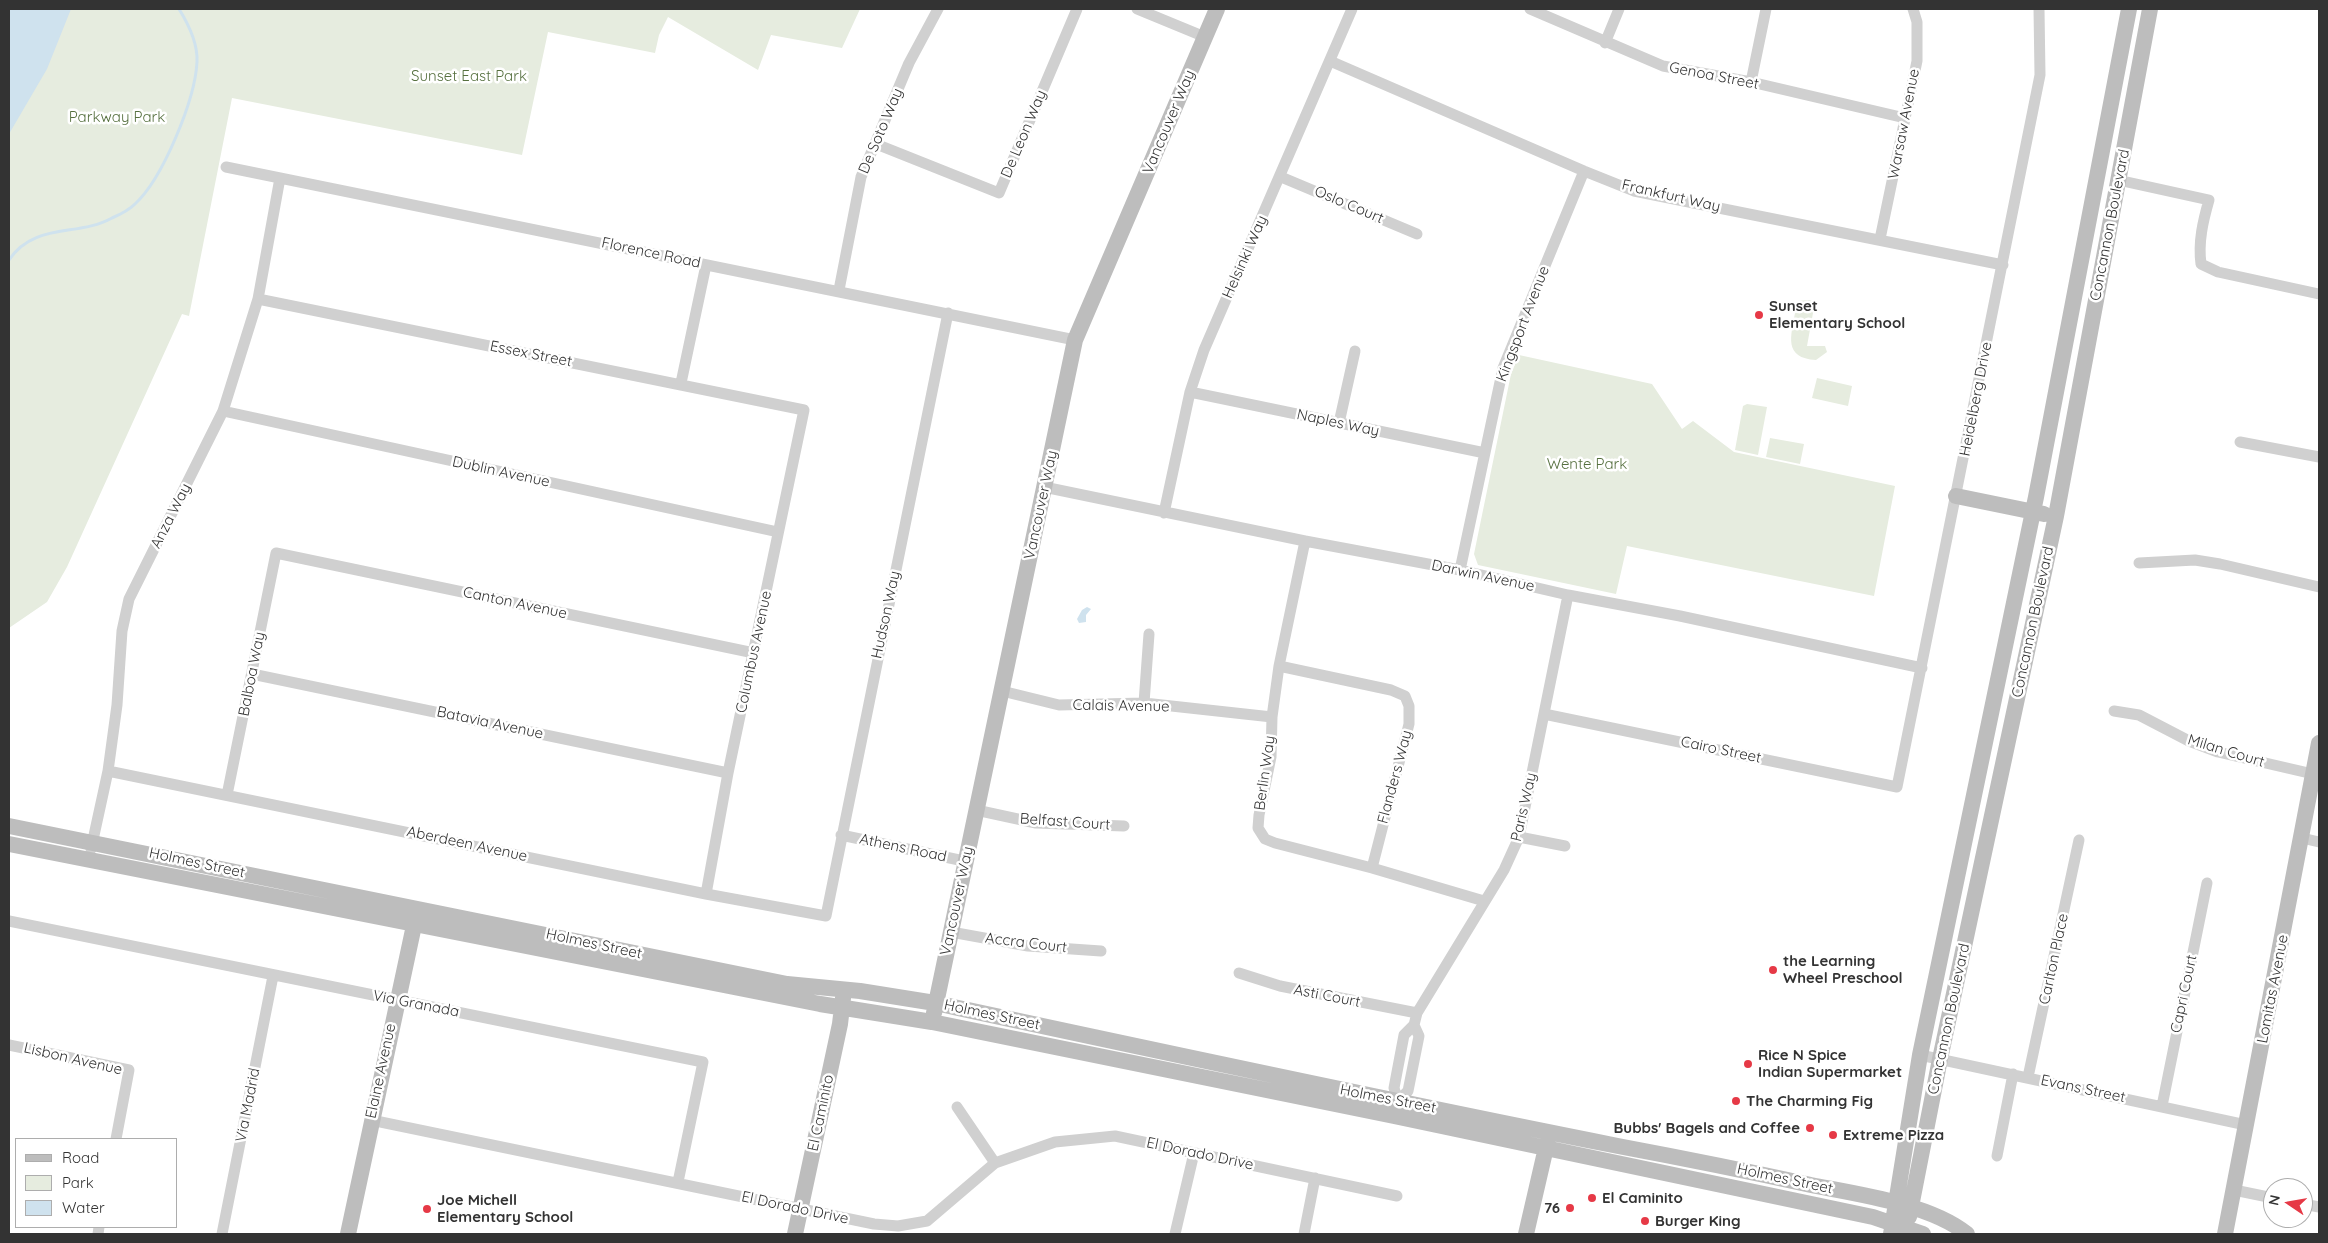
<!DOCTYPE html>
<html>
<head>
<meta charset="utf-8">
<style>
  body { margin:0 }
  #map { position:relative; width:2328px; height:1243px; overflow:hidden; background:#fff; font-family:Quicksand,sans-serif }
  canvas { display:block }
  .frame { position:absolute; inset:0; border:10px solid #333; pointer-events:none }
  .legend { position:absolute; left:15px; top:1138px; width:162px; height:90px; box-sizing:border-box; background:#fff; border:1px solid #adadad; margin:0; padding:6px 9px; list-style:none; font-size:15px; color:#333 }
  .legend li { display:flex; align-items:center; gap:10px; height:25px }
  .legend b { width:25px; border:1px solid #adadad }
  .north { position:absolute; left:2263px; top:1178px; width:50px; height:50px; box-sizing:border-box; background:#fff; border:1px solid #adadad; border-radius:50%; rotate:282deg; font-size:14px; font-weight:700; line-height:20px; text-align:center; color:#333 }
  .north::after { content:''; display:block; margin:auto; width:18px; height:22px; background:#e63946; clip-path:polygon(50% 0,100% 100%,50% 72%,0 100%) }
</style>
</head>
<body>
<div id="map">
<canvas width="2328" height="1243"></canvas>
<div class="frame"></div>
<ul class="legend">
<li><b style="height:6px;background:#bdbdbd"></b>Road</li>
<li><b style="height:14px;background:#e6ecdf"></b>Park</li>
<li><b style="height:14px;background:#cfe2ee"></b>Water</li>
</ul>
<div class="north">N</div>
</div>
<script>
const c = document.querySelector('canvas').getContext('2d');
c.lineJoin = 'round';
function paint(path, color) { c.fillStyle = color; c.fill(path, 'evenodd'); }
function strokePath(path, color, width, dash) { c.strokeStyle = color; c.lineWidth = width; c.lineCap = dash ? 'butt' : 'round'; c.setLineDash(dash || []); c.stroke(path); }
function label(font, color, halo, rows, align = 'center') {
  c.font = font + ' Quicksand,sans-serif'; c.lineWidth = 5; c.setLineDash([]); c.textBaseline = 'middle'; c.strokeStyle = halo; c.fillStyle = color; for (const [text, x, y, turn = 0] of rows) {
    c.save(); c.translate(x, y); c.rotate((+turn || 0) * Math.PI / 180); c.textAlign = isNaN(turn) ? turn : align; if (halo) c.strokeText(text, 0, 0); c.fillText(text, 0, 0); c.restore();
  }
}
paint(new Path2D(`
  M 9,9 L 860,9 L 842,48 L 771,35 L 758,70 L 668,17 L 659,35 L 655,53 L 548,32 L 522,155 L 232,98 L 189,316 L 182,314 L 67,567 L 47,602 L 9,628 Z
  M 1809,300 L 1815,302 L 1807,346 L 1825,346 L 1827,352 L 1816,360 C 1783,358 1791,336 1795,313 C 1796,309 1796,305 1797,301 Z
  M 1519,355 L 1652,384 L 1682,429 L 1693,421 L 1734,452 L 1895,486 L 1874,596 L 1627,546 L 1616,594 L 1478,565 L 1474,554 L 1511,374 Z
  M 1817,378 L 1852,386 L 1848,406 L 1812,398 Z
  M 1747,404 L 1767,407 L 1758,455 L 1735,450 L 1743,406 Z
  M 1770,438 L 1804,444 L 1800,464 L 1766,457 Z`), '#e6ecdf');
paint(new Path2D(`
  M 9,9 L 71,9 L 47,69 L 9,134 Z
  M 1087,607 L 1091,609 L 1086,615 L 1086,622 L 1079,623 L 1077,619 L 1082,610 Z`), '#cfe2ee');
strokePath(new Path2D(`
  M 9,260 C 34,222 78,237 112,218 C 119,215 129,210 135,204 C 163,178 195,100 197,62 C 198,43 189,25 179,9`), '#cfe2ee', 3);
strokePath(new Path2D(`
  M 1137,9 L 1205,37
  M 1530,9 L 1663,66 L 1751,82 L 1905,118
  M 1605,43 L 1619,9
  M 1330,61 L 1584,171 L 1634,191 L 2003,265
  M 1751,82 L 1766,9
  M 876,144 L 999,193 L 1077,9
  M 226,167 L 1075,340
  M 1281,177 L 1417,234
  M 2118,180 L 2209,200 C 2203,221 2198,242 2201,264 L 2218,272 L 2319,294
  M 1880,239 L 1917,61 L 1917,22 L 1913,9
  M 839,290 L 861,177 L 909,63 L 938,9
  M 258,299 L 804,410 L 728,773 L 706,894
  M 681,383 L 706,265
  M 1190,392 L 1485,453
  M 223,411 L 778,532
  M 1339,423 L 1355,351
  M 2240,442 L 2319,457
  M 1044,487 L 1305,541 L 1460,570 L 1568,595 L 1680,616 L 1922,668
  M 1164,513 L 1190,392 L 1204,350 L 1352,9
  M 1305,541 L 1279,666 L 1272,717 L 1271,757 L 1259,815 L 1258,828 L 1265,839 L 1275,843 L 1372,868 L 1484,901
  M 2139,563 L 2195,560 L 2220,564 L 2319,587
  M 1460,570 L 1503,368 L 1584,171
  M 1279,666 L 1391,690 L 1405,696 L 1409,706 L 1409,724 L 1372,868
  M 252,674 L 728,773
  M 1002,691 L 1059,705 L 1144,703 L 1272,717
  M 1144,703 L 1149,634
  M 2114,711 L 2139,715 L 2189,741 L 2218,752 L 2313,774
  M 1544,714 L 1897,787 L 2040,75 L 2039,9
  M 108,771 L 706,894 L 826,916 L 948,313
  M 227,795 L 276,553 L 754,653
  M 976,810 L 1036,823 L 1124,826
  M 841,835 L 964,861
  M 1519,837 L 1565,846
  M 2302,838 L 2319,842
  M 91,849 L 108,771 L 117,705 L 122,631 L 129,599 L 223,411 L 258,299 L 280,178
  M 9,921 L 703,1062 L 678,1182
  M 951,932 L 1028,946 L 1101,951
  M 1239,973 L 1280,986 L 1417,1013
  M 9,1045 L 129,1070 L 116,1139
  M 1920,1055 L 2246,1125
  M 2028,1077 L 2079,840
  M 1398,1101 L 1408,1091 L 1419,1036 L 1414,1025
  M 2162,1106 L 2207,883
  M 957,1107 L 995,1163
  M 1396,1107 L 1398,1101 L 1394,1088 L 1404,1035 L 1414,1025 L 1417,1013 L 1504,870 L 1519,837 L 1568,595
  M 371,1120 L 874,1224 L 898,1226 L 927,1221 L 995,1163 L 1055,1142 L 1115,1136 L 1397,1196
  M 1997,1156 L 2013,1074
  M 2234,1190 L 2273,1198
  M 2303,1204 L 2319,1207
  M 98,1234 L 99,1227
  M 222,1234 L 273,976
  M 1175,1234 L 1194,1153
  M 1304,1234 L 1315,1178`), '#d0d0d0', 11);
strokePath(new Path2D(`
  M 1956,496 L 2044,514
  M 9,826 L 787,984 L 860,991 L 935,1003 C 1163,1052 1390,1101 1618,1146 C 1682,1158 1747,1171 1811,1185 C 1857,1194 1930,1204 1967,1234
  M 9,844 L 820,1004 L 932,1022 L 1394,1116 L 1873,1217 L 1923,1234
  M 934,1013 L 1075,340 L 1217,9
  M 1909,1217 L 1940,1059 L 2056,516 L 2150,9
  M 348,1234 L 416,916
  M 795,1234 L 840,1024 L 843,998
  M 1526,1234 L 1548,1139
  M 1891,1234 L 1920,1055 L 2036,497 L 2129,9
  M 2225,1234 L 2319,743`), '#bdbdbd', 16);
for (const [x, y, r, color] of [
  [1759,315,5,"#e63946"],
  [1773,970,5,"#e63946"],
  [1748,1064,5,"#e63946"],
  [1736,1101,5,"#e63946"],
  [1810,1128,5,"#e63946"],
  [1833,1135,5,"#e63946"],
  [1592,1198,5,"#e63946"],
  [1570,1208,5,"#e63946"],
  [427,1209,5,"#e63946"],
  [1645,1221,5,"#e63946"]
]) { const dot = new Path2D(); dot.arc(x, y, r, 0, 2 * Math.PI); c.fillStyle = color; c.fill(dot); strokePath(dot, '#fff', 2); }
label('15px', '#56703f', '#fff', [
  ["Sunset East Park",469,76],
  ["Parkway Park",117,117],
  ["Wente Park",1587,464]
]);
label('15px', '#333', '#fff', [
  ["Genoa Street",1714,76,11],
  ["Vancouver Way",1169,122,-67],
  ["Warsaw Avenue",1904,124,-79],
  ["De Soto Way",881,131,-67],
  ["De Leon Way",1024,134,-67],
  ["Frankfurt Way",1671,196,13],
  ["Oslo Court",1349,205,23],
  ["Concannon Boulevard",2110,225,-79],
  ["Florence Road",651,253,12],
  ["Helsinki Way",1245,257,-66],
  ["Kingsport Avenue",1523,324,-69],
  ["Essex Street",531,354,11],
  ["Heidelberg Drive",1976,399,-79],
  ["Naples Way",1338,423,12],
  ["Dublin Avenue",501,472,12],
  ["Vancouver Way",1041,505,-78],
  ["Anza Way",171,516,-63],
  ["Darwin Avenue",1483,576,12],
  ["Canton Avenue",515,603,12],
  ["Hudson Way",886,615,-78],
  ["Concannon Boulevard",2033,622,-78],
  ["Columbus Avenue",754,652,-78],
  ["Balboa Way",252,674,-79],
  ["Calais Avenue",1121,706,1],
  ["Batavia Avenue",490,723,12],
  ["Cairo Street",1721,750,12],
  ["Milan Court",2226,751,17],
  ["Berlin Way",1265,773,-82],
  ["Flanders Way",1395,777,-75],
  ["Paris Way",1524,807,-77],
  ["Belfast Court",1065,822,4],
  ["Aberdeen Avenue",467,844,12],
  ["Athens Road",903,848,12],
  ["Holmes Street",197,863,12],
  ["Vancouver Way",957,901,-78],
  ["Accra Court",1026,943,7],
  ["Holmes Street",594,944,12],
  ["Carlton Place",2054,959,-78],
  ["Lomitas Avenue",2273,989,-79],
  ["Capri Court",2184,994,-78],
  ["Asti Court",1327,996,11],
  ["Via Granada",416,1004,11],
  ["Holmes Street",992,1015,12],
  ["Concannon Boulevard",1949,1019,-78],
  ["Lisbon Avenue",73,1059,13],
  ["Elaine Avenue",381,1071,-78],
  ["Evans Street",2083,1089,12],
  ["Holmes Street",1388,1099,11],
  ["Via Madrid",248,1105,-79],
  ["El Caminito",821,1113,-78],
  ["El Dorado Drive",1200,1154,12],
  ["Holmes Street",1785,1179,12],
  ["El Dorado Drive",795,1208,12]
]);
label('bold 15px', '#333', '#fff', [
  ["Sunset",1769,306],
  ["Elementary School",1769,323],
  ["the Learning",1783,961],
  ["Wheel Preschool",1783,978],
  ["Rice N Spice",1758,1055],
  ["Indian Supermarket",1758,1072],
  ["The Charming Fig",1746,1101],
  ["Bubbs' Bagels and Coffee",1800,1128,"right"],
  ["Extreme Pizza",1843,1135],
  ["El Caminito",1602,1198],
  ["Joe Michell",437,1200],
  ["Elementary School",437,1217],
  ["76",1560,1208,"right"],
  ["Burger King",1655,1221]
], 'left');
</script>
</body>
</html>
